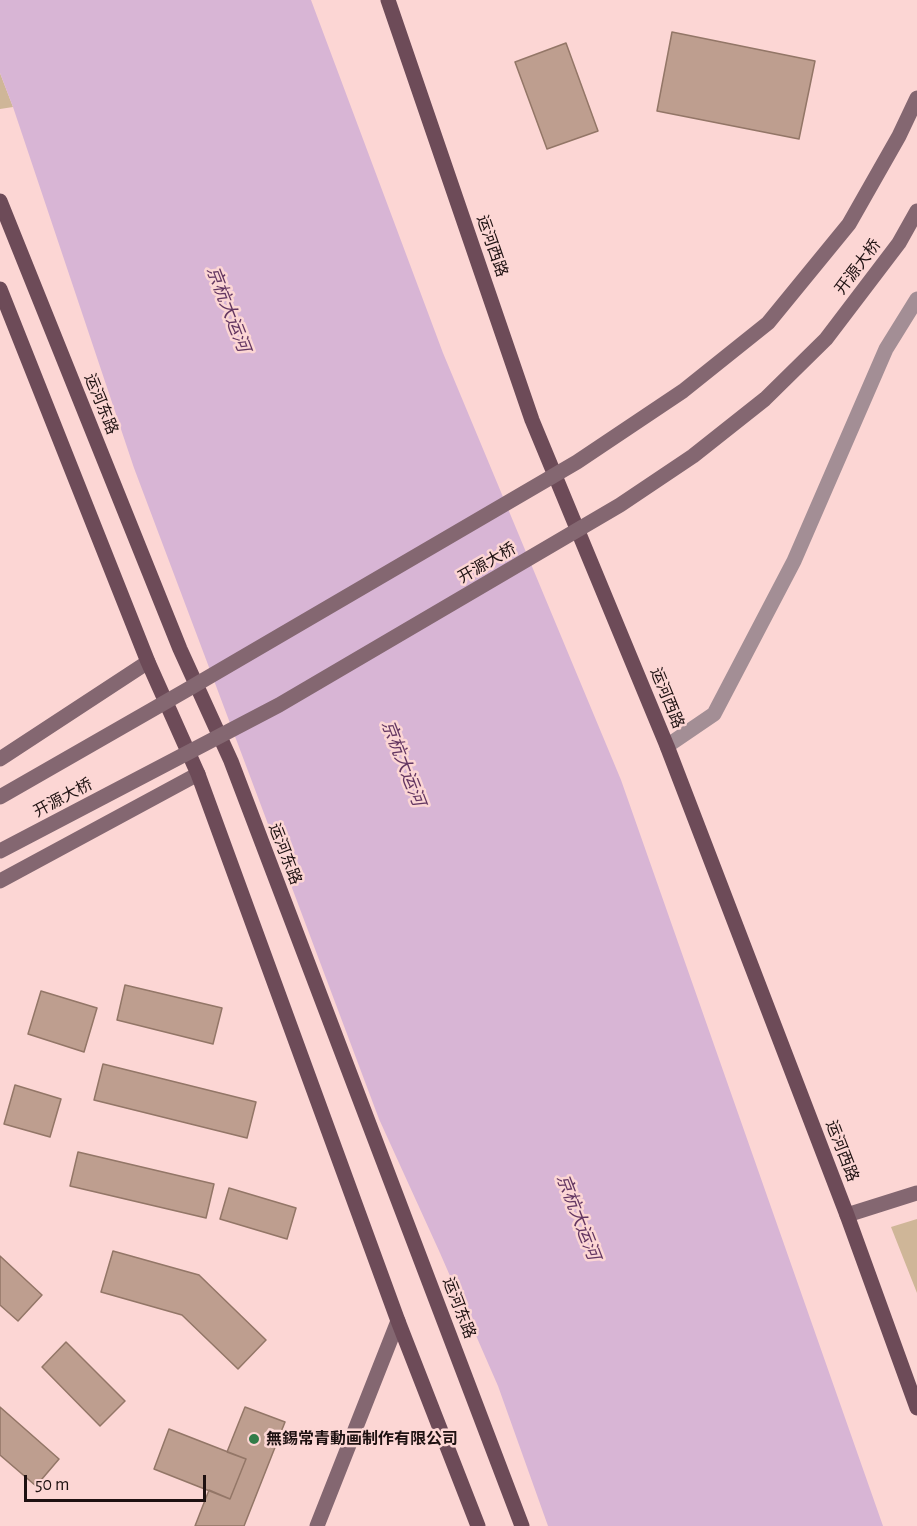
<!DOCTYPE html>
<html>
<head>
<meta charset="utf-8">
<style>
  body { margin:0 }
  #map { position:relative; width:917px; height:1526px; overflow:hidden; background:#fcd6d4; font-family:"Alegreya Sans",sans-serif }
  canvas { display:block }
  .scale { position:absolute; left:24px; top:1475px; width:182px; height:27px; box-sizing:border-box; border:3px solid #1e1111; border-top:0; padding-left:8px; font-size:18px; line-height:21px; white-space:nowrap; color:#1e1111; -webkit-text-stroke:4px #fcd6d4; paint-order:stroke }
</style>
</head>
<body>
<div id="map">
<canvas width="917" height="1526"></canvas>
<div class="scale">50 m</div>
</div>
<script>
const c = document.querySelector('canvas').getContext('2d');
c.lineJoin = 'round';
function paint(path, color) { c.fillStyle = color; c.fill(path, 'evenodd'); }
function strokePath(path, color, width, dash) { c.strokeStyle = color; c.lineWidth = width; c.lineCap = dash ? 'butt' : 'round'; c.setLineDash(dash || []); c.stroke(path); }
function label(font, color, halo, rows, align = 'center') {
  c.font = font + ' "Alegreya Sans","Noto Sans SC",sans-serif'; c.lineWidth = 5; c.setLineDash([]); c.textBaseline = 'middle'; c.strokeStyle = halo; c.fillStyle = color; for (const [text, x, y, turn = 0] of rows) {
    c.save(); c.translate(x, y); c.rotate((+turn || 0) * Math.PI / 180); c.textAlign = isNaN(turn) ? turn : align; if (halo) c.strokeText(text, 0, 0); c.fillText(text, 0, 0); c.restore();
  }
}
paint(new Path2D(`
  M 0,73 L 13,107 L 0,109 Z
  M 917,1219 L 917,1293 L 891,1227 Z`), '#cfb698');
paint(new Path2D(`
  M 0,0 L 311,0 L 443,353 L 621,780 L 883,1526 L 548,1526 L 498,1386 L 440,1253 L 379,1119 L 134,468 L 13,107 L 0,73 Z`), '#d8b5d5');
const building = new Path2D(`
  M 672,32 L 815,61 L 799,139 L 657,111 Z
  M 566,43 L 598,131 L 547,149 L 515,62 Z
  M 125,985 L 222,1008 L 213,1044 L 117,1020 Z
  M 41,991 L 97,1008 L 84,1052 L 28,1034 Z
  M 103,1064 L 256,1102 L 247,1138 L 94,1100 Z
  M 15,1085 L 61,1099 L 50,1137 L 4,1124 Z
  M 78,1152 L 214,1184 L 206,1218 L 70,1186 Z
  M 229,1188 L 296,1208 L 287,1239 L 220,1219 Z
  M 113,1251 L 199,1275 L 266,1340 L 238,1369 L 182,1315 L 101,1292 Z
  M 0,1256 L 42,1295 L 18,1321 L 0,1305 Z
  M 66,1342 L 125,1401 L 100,1426 L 42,1367 Z
  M 0,1407 L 59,1459 L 36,1486 L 0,1455 Z
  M 245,1407 L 285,1422 L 244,1526 L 195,1526 L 209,1490 L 230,1499 L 246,1459 L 227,1452 Z
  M 169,1429 L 246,1459 L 230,1499 L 154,1469 Z`);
paint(building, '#be9e8f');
strokePath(building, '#937667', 1.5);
strokePath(new Path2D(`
  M 667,746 L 714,714 L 794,561 L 886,349 L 917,299`), '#a38e95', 15);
strokePath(new Path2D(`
  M 0,759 L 148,662
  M 0,881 L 198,774
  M 847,1215 L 917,1193
  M 317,1526 L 398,1321`), '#846771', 15);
strokePath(new Path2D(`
  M 388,0 L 532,420 L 667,746 L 847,1215 L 917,1408
  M 0,201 L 180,649 L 231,761 L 522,1526
  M 0,289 L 148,662 L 198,774 L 398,1321 L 478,1526`), '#6d4b58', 15);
strokePath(new Path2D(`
  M 0,797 L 190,688 L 577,462 L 683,391 L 768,323 L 849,224 L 899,136 L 917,98
  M 0,851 L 279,705 L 620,505 L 693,456 L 765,399 L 826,339 L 899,243 L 917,211`), '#846771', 15);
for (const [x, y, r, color] of [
  [254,1439,6,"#327c49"]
]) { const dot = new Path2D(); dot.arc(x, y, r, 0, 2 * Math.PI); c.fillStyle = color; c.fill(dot); strokePath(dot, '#fcd6d4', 2); }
label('16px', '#1e1111', '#fcd6d4', [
  ["运河西路",492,246,71],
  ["开源大桥",858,267,-53],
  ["运河东路",101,404,68],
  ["开源大桥",487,563,-30],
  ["运河西路",667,698,68],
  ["开源大桥",63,798,-28],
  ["运河东路",285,854,69],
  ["运河西路",842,1151,69],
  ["运河东路",459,1308,69]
]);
label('bold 16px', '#1e1111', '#fcd6d4', [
  ["無錫常青動画制作有限公司",266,1439]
], 'left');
label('italic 18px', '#633661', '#fcd6d4', [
  ["京杭大运河",228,309,69],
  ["京杭大运河",403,763,69],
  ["京杭大运河",578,1217,69]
]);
</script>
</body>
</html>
